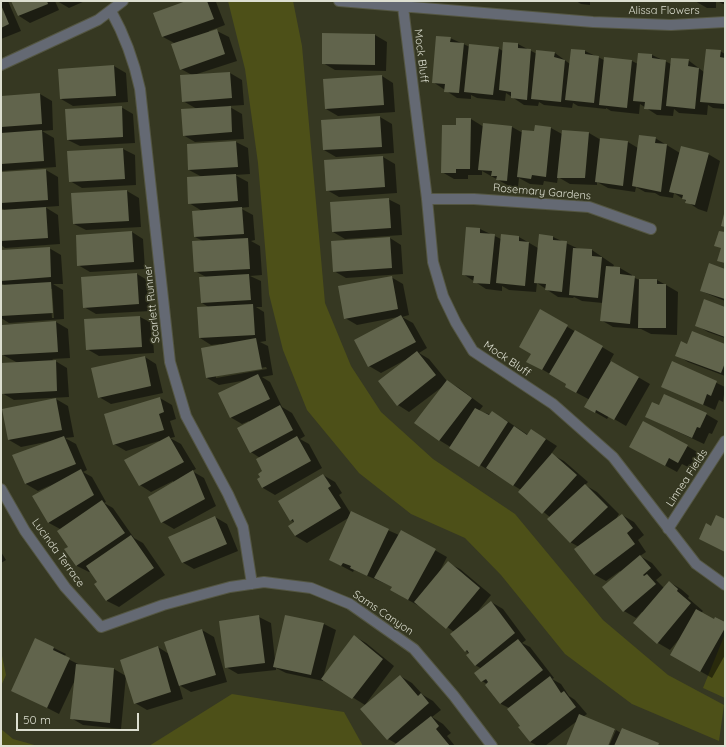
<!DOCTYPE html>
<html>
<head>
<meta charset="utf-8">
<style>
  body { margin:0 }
  #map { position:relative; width:726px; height:747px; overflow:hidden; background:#363822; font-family:Quicksand,sans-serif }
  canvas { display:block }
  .frame { position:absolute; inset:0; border:2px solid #dddfd1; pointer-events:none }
  .scale { position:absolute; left:16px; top:713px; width:123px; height:18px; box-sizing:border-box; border:2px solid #dddfd1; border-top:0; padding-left:5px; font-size:12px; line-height:14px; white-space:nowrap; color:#dddfd1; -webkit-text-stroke:3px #363822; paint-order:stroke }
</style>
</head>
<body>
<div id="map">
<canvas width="726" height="747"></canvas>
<div class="frame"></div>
<div class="scale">50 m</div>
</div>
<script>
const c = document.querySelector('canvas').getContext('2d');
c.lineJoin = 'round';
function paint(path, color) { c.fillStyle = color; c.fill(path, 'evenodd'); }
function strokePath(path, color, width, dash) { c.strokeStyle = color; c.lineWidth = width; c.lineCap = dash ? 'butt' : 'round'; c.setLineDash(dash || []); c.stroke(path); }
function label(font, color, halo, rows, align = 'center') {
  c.font = font + ' Quicksand,sans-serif'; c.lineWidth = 3.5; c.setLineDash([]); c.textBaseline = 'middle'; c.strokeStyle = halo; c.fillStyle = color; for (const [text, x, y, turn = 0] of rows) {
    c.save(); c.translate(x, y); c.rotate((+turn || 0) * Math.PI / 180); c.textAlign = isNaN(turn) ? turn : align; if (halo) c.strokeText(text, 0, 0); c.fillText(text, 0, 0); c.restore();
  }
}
paint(new Path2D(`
  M 228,1 L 293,1 L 302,46 L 325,303 L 351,366 L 381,412 L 433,459 L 515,514 L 603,620 L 668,675 L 724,705 L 719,741 L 632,704 L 565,654 L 501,575 L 465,538 L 411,514 L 359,473 L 307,410 L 283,350 L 269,294 L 258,163 L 245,69 Z
  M 725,634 L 725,698 L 703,688 Z
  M 1,651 L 6,675 L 1,686 Z
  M 232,694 L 344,712 L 363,746 L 149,746 Z
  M 1,729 L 13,739 L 38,746 L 1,746 Z`), '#4d5018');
paint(new Path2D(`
  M 1,1 L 8,1 L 21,31 L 1,39 Z
  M 12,1 L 55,1 L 59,10 L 30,23 L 19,16 Z
  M 57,1 L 85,1 L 69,8 Z
  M 189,1 L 216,2 L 225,25 L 209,31 L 209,33 L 217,31 L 229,37 L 237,61 L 197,74 L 230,73 L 242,80 L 244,105 L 228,106 L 242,114 L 244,139 L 195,142 L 183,135 L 197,109 L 183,101 L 192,75 L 181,69 L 176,44 L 163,37 Z
  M 576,1 L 595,1 L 590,2 L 590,5 L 581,4 Z
  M 651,1 L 680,1 L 680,2 L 653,2 Z
  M 695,1 L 716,1 L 716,8 L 707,8 Z
  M 717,1 L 725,1 L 725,4 L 723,4 Z
  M 375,35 L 387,42 L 386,71 L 335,70 L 323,63 Z
  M 450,38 L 470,47 L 498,48 L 503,51 L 518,44 L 537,54 L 555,53 L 570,64 L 585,51 L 604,60 L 605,58 L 632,61 L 638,64 L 652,55 L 671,64 L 688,60 L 704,72 L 720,51 L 725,54 L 725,109 L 713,108 L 708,105 L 707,115 L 679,113 L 674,109 L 673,116 L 657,115 L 640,104 L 639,114 L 611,111 L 606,108 L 606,109 L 578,106 L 573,103 L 572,108 L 544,105 L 539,102 L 538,106 L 524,105 L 506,93 L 505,101 L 477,98 L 471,95 L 471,99 L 457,98 L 433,82 Z
  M 114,66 L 126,73 L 128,102 L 73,106 L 61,99 Z
  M 382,76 L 393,83 L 395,112 L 338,116 L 326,109 Z
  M 40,94 L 52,101 L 53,130 L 42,131 L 54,138 L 56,167 L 1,171 L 1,97 Z
  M 121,107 L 133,114 L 135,143 L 80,146 L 68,140 Z
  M 380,117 L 392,124 L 394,153 L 336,157 L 324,150 Z
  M 471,119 L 484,127 L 484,124 L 512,127 L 523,133 L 535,132 L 551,128 L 562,134 L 563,131 L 589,133 L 601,140 L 628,142 L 638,148 L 655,138 L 680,153 L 708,154 L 720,161 L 707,212 L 698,209 L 674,193 L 673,198 L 660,196 L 655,193 L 645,192 L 636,187 L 635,192 L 608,188 L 597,182 L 597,185 L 570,184 L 558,177 L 557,183 L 544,181 L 543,185 L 530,184 L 519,178 L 518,187 L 509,186 L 482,171 L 482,175 L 468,175 L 468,179 L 454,179 L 442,172 L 457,126 Z
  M 236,142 L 248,148 L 250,174 L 235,175 L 248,182 L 249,207 L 240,208 L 253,215 L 255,240 L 251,241 L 260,246 L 262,275 L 250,276 L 261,281 L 262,307 L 256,307 L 264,312 L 266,341 L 260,342 L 268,346 L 273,375 L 262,377 L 270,382 L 282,407 L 292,413 L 305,436 L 300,439 L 309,444 L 322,468 L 275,495 L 263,488 L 258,479 L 264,472 L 260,458 L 251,452 L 249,421 L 242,424 L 230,417 L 247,380 L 219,385 L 207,378 L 221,344 L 211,345 L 200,338 L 210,308 L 202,303 L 206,277 L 195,271 L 203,241 L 195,237 L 202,211 L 189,203 L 202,177 L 189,170 L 188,145 ZM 266,367 L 267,369 L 216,378 L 216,376 Z
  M 123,149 L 135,155 L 136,185 L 82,188 L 70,181 Z
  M 383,157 L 395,164 L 397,193 L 339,197 L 327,190 Z
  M 46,170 L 58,177 L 59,206 L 45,207 L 58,215 L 60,244 L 5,248 L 1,245 L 1,211 L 6,211 L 1,208 L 1,173 Z
  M 127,191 L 139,198 L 141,227 L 86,230 L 74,224 L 72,194 Z
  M 388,199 L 400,205 L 402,235 L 345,239 L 333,232 Z
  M 467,228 L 480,229 L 501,239 L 502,235 L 519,237 L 538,248 L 553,237 L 579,249 L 592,250 L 614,265 L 613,267 L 620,268 L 632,275 L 632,277 L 640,280 L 657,280 L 666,285 L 678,292 L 677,335 L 651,334 L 641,329 L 613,327 L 601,320 L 603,303 L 582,301 L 574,297 L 573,298 L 558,297 L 537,283 L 536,292 L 509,290 L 502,286 L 502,291 L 486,289 L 463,274 Z
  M 132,232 L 143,239 L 145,269 L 90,272 L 78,265 Z
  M 390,238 L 401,245 L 403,274 L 346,278 L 334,271 Z
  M 49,248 L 61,255 L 63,284 L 53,284 L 63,290 L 64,319 L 9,323 L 1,318 L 1,286 L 6,286 L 1,283 L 1,251 ZM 50,289 L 52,289 L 54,318 L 52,318 Z
  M 725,270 L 725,301 L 701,291 Z
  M 137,274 L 149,281 L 150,311 L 96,314 L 84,307 Z
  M 391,277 L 403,284 L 409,315 L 402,317 L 413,323 L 427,348 L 419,353 L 429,359 L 447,381 L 459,388 L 483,406 L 479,411 L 504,419 L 528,435 L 543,437 L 557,446 L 551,454 L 564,461 L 588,482 L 585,485 L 597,492 L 619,514 L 616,519 L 622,515 L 634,522 L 644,535 L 638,540 L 646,552 L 640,556 L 652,563 L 662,575 L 656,580 L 664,588 L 669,582 L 681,589 L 689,596 L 688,598 L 703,611 L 701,613 L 714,620 L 725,623 L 725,655 L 712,678 L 672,655 L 681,637 L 670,650 L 658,643 L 642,612 L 636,618 L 624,611 L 620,571 L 606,581 L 595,575 L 579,547 L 570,542 L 551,518 L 519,492 L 521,490 L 439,440 L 442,387 L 409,412 L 398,405 L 405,360 L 381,373 L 369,366 L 398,317 L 357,325 L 345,318 Z
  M 725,308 L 725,338 L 708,332 L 696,325 Z
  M 540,311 L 614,354 L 610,361 L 650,384 L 626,426 L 609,416 L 607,419 L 586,407 L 590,400 L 566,387 L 567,384 L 528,361 L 532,354 Z
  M 140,317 L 152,323 L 154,353 L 99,356 L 87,349 L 85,320 Z
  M 56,322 L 68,329 L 70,358 L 52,359 L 67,368 L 69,397 L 14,400 L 2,393 L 1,364 L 18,363 L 3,355 L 1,325 Z
  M 687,345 L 725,345 L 725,376 L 688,362 L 677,355 Z
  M 145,357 L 156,364 L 163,393 L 111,404 L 99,397 Z
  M 673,362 L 725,387 L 723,402 L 719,400 L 715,410 L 662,386 Z
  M 160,398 L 172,405 L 176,419 L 170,421 L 175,437 L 170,438 L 181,444 L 196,469 L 192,471 L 204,478 L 216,506 L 174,529 L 162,522 L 149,497 L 174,483 L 173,481 L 151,492 L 140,485 L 159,441 L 126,451 L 114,444 Z
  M 56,399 L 68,406 L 74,437 L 65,438 L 76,444 L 87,470 L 83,472 L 92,477 L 106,502 L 104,503 L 113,508 L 134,538 L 143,543 L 165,575 L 119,607 L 107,601 L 95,584 L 99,582 L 91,571 L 89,572 L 77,566 L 66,549 L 69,547 L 60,529 L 49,523 L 34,496 L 51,485 L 38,491 L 26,484 L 13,456 L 51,441 L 21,447 L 9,440 Z
  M 659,407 L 706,414 L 718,421 L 712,434 L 709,433 L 704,444 L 646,417 Z
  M 687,446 L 699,453 L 690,468 L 682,464 L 677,472 L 642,453 Z
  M 323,475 L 335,482 L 342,493 L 339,495 L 351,514 L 399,535 L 401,531 L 447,557 L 439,573 L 448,563 L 460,569 L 491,595 L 478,611 L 491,602 L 503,609 L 526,640 L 522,643 L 530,647 L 554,678 L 552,679 L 561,684 L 569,696 L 575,700 L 587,714 L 583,717 L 615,730 L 607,746 L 567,746 L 577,721 L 545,746 L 538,746 L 530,742 L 509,708 L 501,704 L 486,685 L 487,684 L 482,681 L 482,669 L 475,665 L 469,654 L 451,635 L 454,632 L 419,606 L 403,597 L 393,587 L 354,570 L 353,572 L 330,560 L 350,517 L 307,543 L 295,536 L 295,523 L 291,520 Z
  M 215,517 L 227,524 L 238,551 L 194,569 L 182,562 Z
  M 1,552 L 6,560 L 1,563 Z
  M 259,617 L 271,623 L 275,660 L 324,624 L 336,630 L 323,678 L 354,636 L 366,643 L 394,666 L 365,705 L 323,679 L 323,681 L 286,673 L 276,668 L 276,670 L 238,674 L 226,667 Z
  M 202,630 L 214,637 L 227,682 L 191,692 L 179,685 L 183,699 L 147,710 L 135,703 L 158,647 L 169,654 Z
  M 36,639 L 66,654 L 64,657 L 80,665 L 114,669 L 126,676 L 121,729 L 83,725 L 71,718 L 75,680 L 59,714 L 12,690 Z
  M 400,676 L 412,683 L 423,695 L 433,701 L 441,710 L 432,717 L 443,724 L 451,733 L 447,736 L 455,746 L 395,746 L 397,744 L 388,739 Z
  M 616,730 L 621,733 L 662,746 L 609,746 Z`), '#0007');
paint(new Path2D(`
  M 11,1 L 47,1 L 48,4 L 18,16 Z
  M 186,1 L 207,1 L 214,19 L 162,37 L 153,13 Z
  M 1,5 L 9,24 L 1,28 Z
  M 217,29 L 225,54 L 180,70 L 171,44 Z
  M 322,33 L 375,34 L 375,65 L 322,64 Z
  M 436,36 L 451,37 L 450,42 L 464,43 L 459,93 L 444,92 L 445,84 L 432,83 Z
  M 503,42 L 518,43 L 518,48 L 531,49 L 527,100 L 511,98 L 511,92 L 499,90 Z
  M 469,44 L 499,47 L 493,95 L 464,92 Z
  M 571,49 L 585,50 L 585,54 L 599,56 L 594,103 L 565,100 Z
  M 706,49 L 721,50 L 720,57 L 725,58 L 725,104 L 700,102 Z
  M 536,50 L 555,52 L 554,57 L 565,60 L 561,102 L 531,99 Z
  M 638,53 L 652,54 L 652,58 L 666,60 L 661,110 L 644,109 L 645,102 L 633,101 Z
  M 604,57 L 632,60 L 627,108 L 599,105 Z
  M 671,58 L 689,59 L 688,66 L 699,68 L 695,109 L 666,106 Z
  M 114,65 L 116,96 L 60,99 L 58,69 Z
  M 230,72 L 232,98 L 182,102 L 180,75 Z
  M 382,75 L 384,105 L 325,109 L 323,79 Z
  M 40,93 L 42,124 L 1,127 L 1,96 Z
  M 122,106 L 123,137 L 67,140 L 65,109 Z
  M 231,106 L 232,132 L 183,136 L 181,109 Z
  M 380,116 L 382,147 L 323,150 L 321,120 Z
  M 456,118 L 471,118 L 470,169 L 456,169 L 456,173 L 441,173 L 442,125 L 456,125 Z
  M 483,123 L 512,126 L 507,181 L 496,180 L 497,176 L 491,176 L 492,171 L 478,170 Z
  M 535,125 L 551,127 L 546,177 L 532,175 L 531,179 L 517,177 L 522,130 L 534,131 Z
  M 42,130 L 44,161 L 1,164 L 1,133 Z
  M 562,130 L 589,132 L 585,178 L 557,178 Z
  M 639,135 L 656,137 L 655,143 L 667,144 L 661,192 L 632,186 Z
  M 600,138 L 628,141 L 623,186 L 595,182 Z
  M 236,141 L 238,167 L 188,170 L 187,144 Z
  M 681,146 L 709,153 L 695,205 L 685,203 L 686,200 L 682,199 L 683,195 L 669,192 Z
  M 123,148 L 125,179 L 69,182 L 67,151 Z
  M 383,156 L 385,187 L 326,191 L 324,160 Z
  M 46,169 L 48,200 L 1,203 L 1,172 Z
  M 236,174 L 238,201 L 188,204 L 187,177 Z
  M 127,190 L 129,221 L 73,224 L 71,193 Z
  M 389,198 L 391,228 L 332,232 L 330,202 Z
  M 46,207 L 48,238 L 1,241 L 1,210 Z
  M 242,207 L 244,234 L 194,237 L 192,211 Z
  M 725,210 L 725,227 L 721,226 Z
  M 466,227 L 480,228 L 480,233 L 495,234 L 490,284 L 473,283 L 474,276 L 462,275 Z
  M 132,231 L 134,262 L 77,266 L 76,235 Z
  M 719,231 L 725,232 L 725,263 L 717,261 L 721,248 L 714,246 Z
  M 501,234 L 519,236 L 519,241 L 529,242 L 525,286 L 496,283 Z
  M 539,234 L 553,236 L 553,240 L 567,241 L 562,292 L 545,290 L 546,284 L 534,283 Z
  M 390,237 L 392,268 L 333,272 L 331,241 Z
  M 248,238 L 250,269 L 194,272 L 192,241 Z
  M 50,247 L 51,277 L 1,281 L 1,250 Z
  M 573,248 L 592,249 L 592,256 L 602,257 L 598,298 L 569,295 Z
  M 709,263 L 725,269 L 725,299 L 700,291 Z
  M 606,266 L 620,267 L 620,274 L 635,276 L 630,324 L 600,321 Z
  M 137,273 L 139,304 L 83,308 L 81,277 Z
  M 249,274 L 251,300 L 201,303 L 199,277 Z
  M 392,276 L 398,309 L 344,319 L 338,286 Z
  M 639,279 L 657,279 L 657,284 L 666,284 L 666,328 L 638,328 Z
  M 51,282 L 53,313 L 1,316 L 1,285 Z
  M 704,299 L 725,307 L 725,337 L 695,326 Z
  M 253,304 L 255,335 L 199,338 L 197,307 Z
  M 540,309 L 568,325 L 542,370 L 526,362 L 531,354 L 519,347 Z
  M 401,315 L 416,342 L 368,367 L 354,340 Z
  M 140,316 L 142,347 L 86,350 L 84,319 Z
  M 56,321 L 58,352 L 2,355 L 1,325 Z
  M 575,330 L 603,346 L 576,393 L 565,387 L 566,384 L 549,374 Z
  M 692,331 L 725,344 L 725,363 L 721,373 L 675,356 L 681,341 L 687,344 Z
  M 256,338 L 262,369 L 206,378 L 201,348 Z
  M 417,351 L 436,375 L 397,406 L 378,381 Z
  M 145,356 L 151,386 L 98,398 L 91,368 Z
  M 56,360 L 57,391 L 1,394 L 1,363 Z
  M 611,361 L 639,377 L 614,420 L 596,410 L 595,413 L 584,407 Z
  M 672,361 L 717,381 L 711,396 L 707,394 L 703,405 L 661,387 Z
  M 258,374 L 270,399 L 230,418 L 218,393 Z
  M 447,380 L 472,398 L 439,441 L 414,423 Z
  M 664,394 L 707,413 L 700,428 L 697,427 L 692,438 L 645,417 L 652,402 L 659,405 Z
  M 160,397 L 164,412 L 159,414 L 164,430 L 113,445 L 104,414 Z
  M 56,398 L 62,430 L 8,440 L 2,409 Z
  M 280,405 L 293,430 L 250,453 L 237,428 Z
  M 475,408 L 489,415 L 492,411 L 508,422 L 479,467 L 449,448 Z
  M 643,421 L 688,445 L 678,463 L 669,458 L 665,466 L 629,447 Z
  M 514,426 L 527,435 L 531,429 L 546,439 L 513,486 L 486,468 Z
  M 64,436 L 76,464 L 25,484 L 12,455 Z
  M 169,436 L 184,462 L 139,486 L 124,460 Z
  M 297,436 L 311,461 L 262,488 L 257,479 L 260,477 L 258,474 L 262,471 L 256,459 Z
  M 552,453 L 577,475 L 542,514 L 518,492 Z
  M 81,469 L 94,495 L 48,523 L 32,496 Z
  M 193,470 L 205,499 L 161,523 L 148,497 Z
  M 323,474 L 331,486 L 328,488 L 341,508 L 295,536 L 288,526 L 294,522 L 293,519 L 290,521 L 278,501 Z
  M 585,484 L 608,507 L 570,543 L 547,519 Z
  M 102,500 L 125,533 L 76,566 L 64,549 L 68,547 L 57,531 Z
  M 351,511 L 389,529 L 367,576 L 350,568 L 351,566 L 343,563 L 341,566 L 329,560 Z
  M 622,514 L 633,528 L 627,533 L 635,544 L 594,575 L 574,549 Z
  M 716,515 L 725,519 L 725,552 L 699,539 L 706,523 L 711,526 Z
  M 215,516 L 227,544 L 182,563 L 168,537 Z
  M 401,530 L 436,549 L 408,600 L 390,590 L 392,587 L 374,578 Z
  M 131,535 L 154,568 L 106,601 L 94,584 L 97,582 L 86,566 Z
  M 640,555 L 651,568 L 643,575 L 644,576 L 647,574 L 656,584 L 623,612 L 602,587 Z
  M 448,561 L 480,588 L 446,629 L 414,602 Z
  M 669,581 L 678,589 L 677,591 L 691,603 L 657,644 L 633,623 Z
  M 491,601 L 515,633 L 475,666 L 466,655 L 469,653 L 467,650 L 465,652 L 450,634 Z
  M 696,609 L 714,619 L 715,617 L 725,622 L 725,628 L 700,672 L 670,655 Z
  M 259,615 L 265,663 L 225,668 L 219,621 Z
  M 285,615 L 324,623 L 311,675 L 273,667 Z
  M 202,629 L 216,675 L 179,686 L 164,642 Z
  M 354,635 L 383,659 L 352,699 L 321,679 Z
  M 35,638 L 54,647 L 53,650 L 70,658 L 47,708 L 11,691 Z
  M 518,639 L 543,670 L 500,704 L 485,685 L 488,682 L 486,679 L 481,682 L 474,673 Z
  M 158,646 L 171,692 L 134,704 L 120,660 Z
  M 76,664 L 114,668 L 110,723 L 70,719 Z
  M 400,675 L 418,696 L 421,693 L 429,703 L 387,740 L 360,709 Z
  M 550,676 L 561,693 L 564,691 L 576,707 L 530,742 L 518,727 L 520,726 L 507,709 Z
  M 579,714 L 615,729 L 608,746 L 566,746 Z
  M 431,716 L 439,726 L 436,729 L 450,746 L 393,746 Z
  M 622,728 L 659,743 L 658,746 L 614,746 Z`), '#61644c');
const minor = new Path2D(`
  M 339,1 L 593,22 L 671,25 L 725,22
  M 403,7 L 427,199 L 433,262 L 443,296 L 456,323 L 473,351 L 553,404 L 613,457 L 696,564 L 725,585
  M 111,11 C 125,36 134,61 140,89 L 170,362 L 186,416 L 228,494 L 243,527 L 252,584
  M 1,65 L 98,20 L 123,1
  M 427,199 L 474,199 L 589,207 L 651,229
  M 1,489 L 25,531 L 65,587 L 101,627 L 163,605 L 230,587 L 264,582 L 311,588 L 350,604 L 414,649 L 454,696 L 492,746
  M 668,529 L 725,441`);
strokePath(minor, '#545642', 12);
strokePath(minor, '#646973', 10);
label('11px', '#dddfd1', '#363822', [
  ["Alissa Flowers",664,11],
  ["Mock Bluff",421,56,83],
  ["Rosemary Gardens",542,192,5],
  ["Scarlett Runner",152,304,-96],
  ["Mock Bluff",507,359,34],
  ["Linnea Fields",687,478,-57],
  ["Lucinda Terrace",58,553,54],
  ["Sams Canyon",383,613,34]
]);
</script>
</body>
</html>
